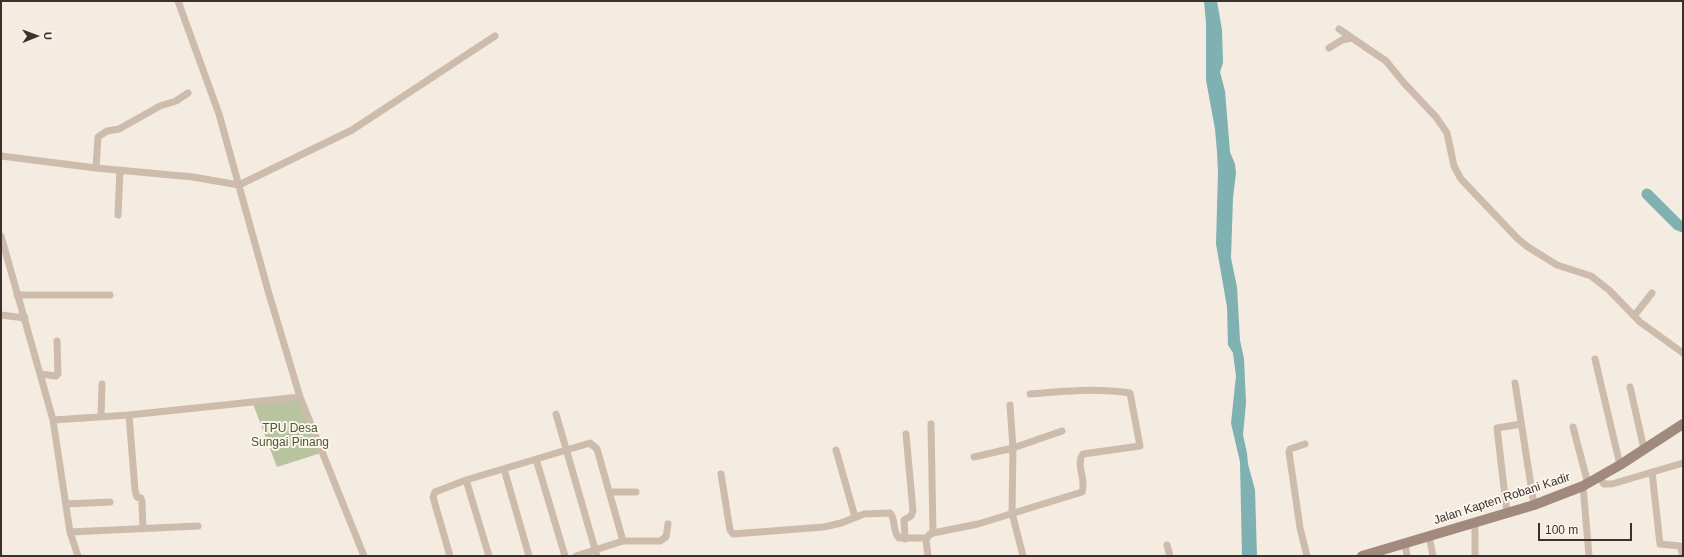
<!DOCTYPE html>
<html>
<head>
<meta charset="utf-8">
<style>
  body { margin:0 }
  #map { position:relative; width:1684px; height:557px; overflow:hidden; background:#f4ebe1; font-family:Helvetica,sans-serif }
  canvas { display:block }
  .frame { position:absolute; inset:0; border:2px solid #3b302b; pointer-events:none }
  .north { position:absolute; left:16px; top:16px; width:40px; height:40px; -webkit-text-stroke:3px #fbf5ee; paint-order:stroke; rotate:89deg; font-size:11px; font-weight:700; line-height:16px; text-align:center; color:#3b302b }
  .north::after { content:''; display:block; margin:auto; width:14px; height:18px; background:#3b302b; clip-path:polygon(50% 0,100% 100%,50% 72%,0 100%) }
  .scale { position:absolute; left:1538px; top:523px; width:94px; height:18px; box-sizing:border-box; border:2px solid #3b302b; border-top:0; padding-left:5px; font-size:12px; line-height:14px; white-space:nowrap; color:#3b302b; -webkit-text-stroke:3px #fbf5ee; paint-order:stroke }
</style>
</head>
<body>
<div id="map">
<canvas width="1684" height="557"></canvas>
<div class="frame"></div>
<div class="north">U</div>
<div class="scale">100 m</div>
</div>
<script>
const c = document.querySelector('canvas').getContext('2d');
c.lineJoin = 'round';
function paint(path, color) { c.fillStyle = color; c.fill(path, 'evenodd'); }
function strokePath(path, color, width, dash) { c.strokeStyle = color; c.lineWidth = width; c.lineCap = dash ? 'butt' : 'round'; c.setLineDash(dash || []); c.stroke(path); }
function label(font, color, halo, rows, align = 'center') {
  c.font = font + ' Helvetica,sans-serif'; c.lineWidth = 4; c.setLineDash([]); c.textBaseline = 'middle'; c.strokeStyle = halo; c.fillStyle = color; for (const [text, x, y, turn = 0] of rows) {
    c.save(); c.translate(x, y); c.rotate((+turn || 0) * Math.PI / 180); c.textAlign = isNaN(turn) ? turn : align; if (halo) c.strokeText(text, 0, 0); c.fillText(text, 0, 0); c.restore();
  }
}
paint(new Path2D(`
  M 300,400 L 321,453 L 277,467 L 253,404 Z`), '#b8c4a0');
paint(new Path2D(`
  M 1204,1 L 1217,1 L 1222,30 L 1223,63 L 1220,72 L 1225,91 L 1230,152 L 1235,164 L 1236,173 L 1233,198 L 1231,258 L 1237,287 L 1240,340 L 1244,359 L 1246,403 L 1243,435 L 1247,453 L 1248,464 L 1255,490 L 1257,556 L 1242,556 L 1240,462 L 1231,423 L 1236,376 L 1233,353 L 1228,345 L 1227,307 L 1216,244 L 1218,173 L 1217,152 L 1215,129 L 1206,80 L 1206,23 Z`), '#7fb0b2');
strokePath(new Path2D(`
  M 1647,194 L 1678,225 L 1683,227`), '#7fb0b2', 11);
strokePath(new Path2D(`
  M 178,1 L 219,114 L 269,294 L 300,397 L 364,556
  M 1339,29 L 1352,38
  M 1329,48 L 1342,40 L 1352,38 L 1386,61 L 1404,83 L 1436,117 L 1447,133 L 1454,166 L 1461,179 L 1518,239 L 1528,247 L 1557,265 L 1591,276 L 1609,290 L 1640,322 L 1683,353
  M 1,156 L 96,168 L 193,177 L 239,185 L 352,130 L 495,36
  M 96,168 L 98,137 L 107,131 L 119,129 L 160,106 L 176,101 L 188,93
  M 118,215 L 120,170
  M 1,236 L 53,420 L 70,532 L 78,556
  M 17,295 L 110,295
  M 1,315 L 25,318
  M 1634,316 L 1652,293
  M 1595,359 L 1620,465
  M 41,374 L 56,376 L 58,374 L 57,341
  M 1515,383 L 1534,505
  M 1630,387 L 1644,449
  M 1010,405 L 1013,448 L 1012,513 L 1023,556
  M 556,414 L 597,556
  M 129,415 L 135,490 L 137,497 L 141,498 L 142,502 L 143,529
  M 101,416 L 102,384
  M 53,420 L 129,415 L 300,397
  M 931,424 L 933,533
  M 1573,427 L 1588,484
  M 1305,444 L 1290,449 L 1289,452 L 1300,528 L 1307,556
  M 836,450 L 855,517
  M 974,457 L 1013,448 L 1062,431
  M 536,459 L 565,556
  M 504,469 L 529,556
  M 1652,472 L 1660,544 L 1680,546 L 1683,556
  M 721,474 L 730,530 L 733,534 L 824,527 L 841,523 L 864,514 L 890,513 C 896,519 892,531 899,538 L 927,538
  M 1600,478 L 1604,484 L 1612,484 L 1683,463
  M 466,480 L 489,556
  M 1583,486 L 1589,556
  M 609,492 L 636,492
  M 66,504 L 110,502
  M 1507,513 L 1497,428 L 1521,424
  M 1475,522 L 1475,556
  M 70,532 L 198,526
  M 1429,536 L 1433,556
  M 905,539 L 904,520 L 911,516 L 913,511 L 906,434
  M 1405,543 L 1407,556
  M 1167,545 L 1170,556
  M 450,556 L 433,497 L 435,492 L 466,480 L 590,443 L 597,449 L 623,541
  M 576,556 L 623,541 L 660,541 L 666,537 L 668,524
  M 928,556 L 926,540 L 929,535 L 933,533 L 978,524 L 1082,492 C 1087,481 1075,464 1083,454 L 1140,446 L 1130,393 C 1096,388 1064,391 1030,394`), '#cdbbac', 7);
strokePath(new Path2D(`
  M 1362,556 L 1534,505 L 1583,486 L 1620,465 L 1683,424`), '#a18a7d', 10);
label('12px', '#4a5a2e', '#fbf5ee', [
  ["TPU Desa",290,429],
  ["Sungai Pinang",290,443]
]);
label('12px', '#3b302b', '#fbf5ee', [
  ["Jalan Kapten Robani Kadir",1502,499,-18]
]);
</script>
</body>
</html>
